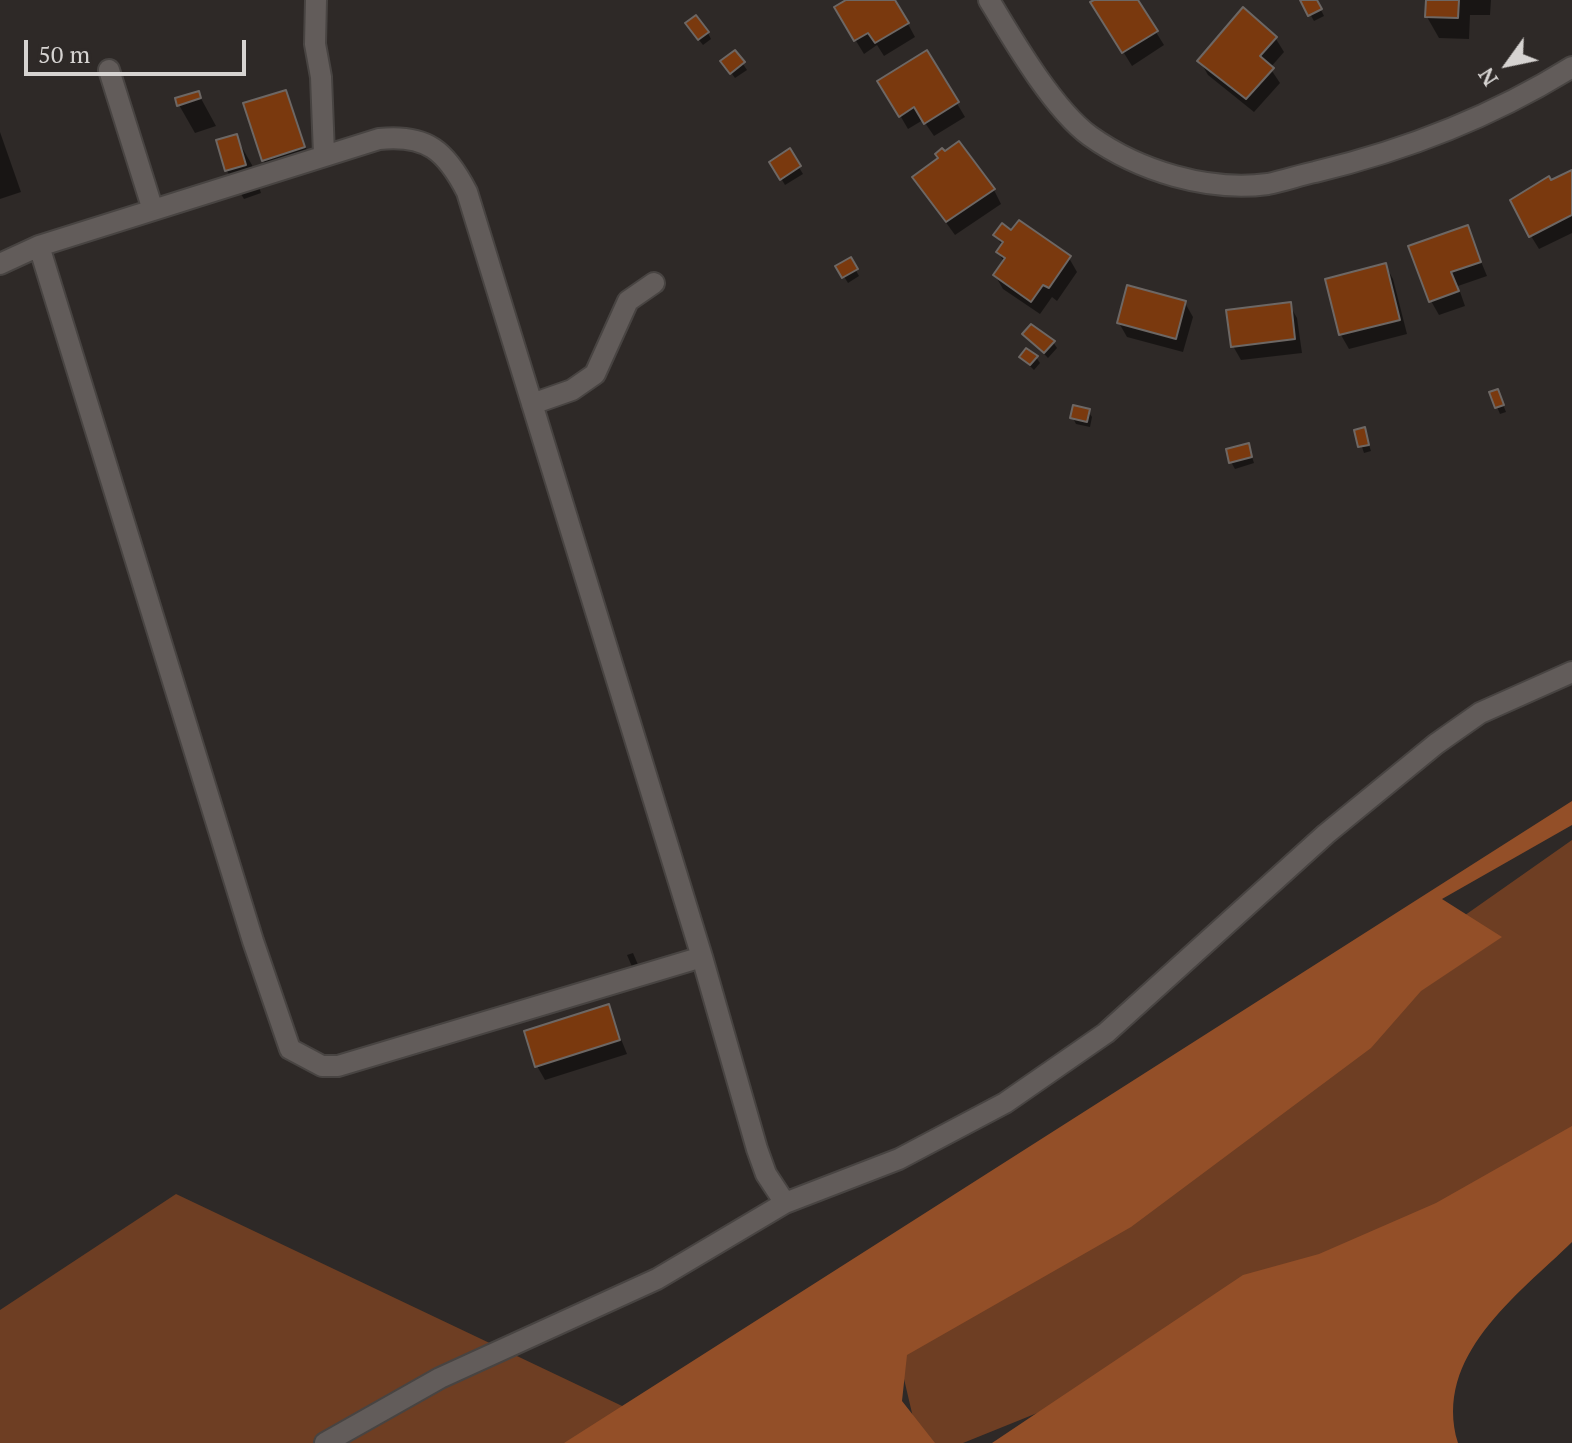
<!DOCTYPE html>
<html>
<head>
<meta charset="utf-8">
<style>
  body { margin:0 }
  #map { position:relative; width:1572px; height:1443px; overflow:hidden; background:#2e2927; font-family:"PT Serif",serif }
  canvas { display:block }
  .north { position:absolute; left:1468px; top:24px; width:80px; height:80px; -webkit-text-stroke:6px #2e2927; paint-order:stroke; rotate:237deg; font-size:22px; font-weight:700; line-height:32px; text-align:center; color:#d6d3d1 }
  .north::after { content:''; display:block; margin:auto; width:28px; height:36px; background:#d6d3d1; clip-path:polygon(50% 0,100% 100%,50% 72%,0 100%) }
  .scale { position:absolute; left:24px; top:40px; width:222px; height:36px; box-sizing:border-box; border:4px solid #d6d3d1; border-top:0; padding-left:10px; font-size:24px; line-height:28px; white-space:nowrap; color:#d6d3d1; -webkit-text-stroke:6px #2e2927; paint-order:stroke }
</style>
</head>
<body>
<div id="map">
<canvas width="1572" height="1443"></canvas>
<div class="north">N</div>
<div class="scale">50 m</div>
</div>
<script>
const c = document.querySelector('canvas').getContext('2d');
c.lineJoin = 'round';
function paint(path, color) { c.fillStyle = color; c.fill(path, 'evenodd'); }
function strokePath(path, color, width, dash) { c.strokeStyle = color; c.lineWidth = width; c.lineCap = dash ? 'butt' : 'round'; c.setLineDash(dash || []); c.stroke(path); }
paint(new Path2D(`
  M 1572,840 L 1572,1197 L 963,1443 L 919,1443 L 890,1319 Z
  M 176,1194 L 700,1443 L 0,1443 L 0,1310 Z`), '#6e3e23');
paint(new Path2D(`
  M 1572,801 L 1572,825 L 1442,899 L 1502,937 L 1421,991 L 1371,1048 L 1131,1227 L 907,1355 L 902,1401 L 935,1443 L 564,1443 Z
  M 1572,1126 L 1572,1242 C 1518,1295 1432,1356 1458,1443 L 992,1443 L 1243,1275 L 1319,1254 L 1436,1203 Z`), '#934f28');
paint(new Path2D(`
  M 850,0 L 895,0 L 915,37 L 884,56 L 877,45 L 864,54 L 836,8 Z
  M 1097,0 L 1136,0 L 1164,45 L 1132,66 L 1101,16 Z
  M 1302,0 L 1316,0 L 1324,16 L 1314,21 Z
  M 1428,0 L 1491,0 L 1490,15 L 1470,15 L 1469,39 L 1439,38 L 1427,17 Z
  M 691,30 L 708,33 L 711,39 L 703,45 Z
  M 1276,39 L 1284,52 L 1270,68 L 1280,83 L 1254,112 L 1208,75 L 1200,61 Z
  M 735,52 L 747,70 L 735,78 L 727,67 Z
  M 927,53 L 965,117 L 934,136 L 923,120 L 908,129 L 880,81 Z
  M 285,92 L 311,161 L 271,174 L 263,160 Z
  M 198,93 L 216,126 L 195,133 L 179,105 Z
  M 0,132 L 21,192 L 0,199 Z
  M 236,137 L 252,165 L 261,193 L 244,199 L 227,171 L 219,142 Z
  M 789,151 L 803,174 L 785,185 L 771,162 Z
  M 1572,172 L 1572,233 L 1539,249 L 1531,236 Z
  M 914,178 L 994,190 L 1001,204 L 955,235 Z
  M 1467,228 L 1487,276 L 1458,286 L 1465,306 L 1439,315 L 1431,301 Z
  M 996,235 L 1069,258 L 1077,272 L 1057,301 L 1052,297 L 1040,314 L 1003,289 L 995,275 L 1004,262 L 998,252 L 1002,246 Z
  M 850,260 L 859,276 L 848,283 L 838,267 Z
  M 1385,265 L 1393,279 L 1407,334 L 1349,349 L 1341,335 L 1327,280 Z
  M 1185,303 L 1193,317 L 1183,352 L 1127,337 L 1119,323 Z
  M 1289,304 L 1297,318 L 1302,353 L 1241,360 L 1233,346 Z
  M 1025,334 L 1053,342 L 1057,348 L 1048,358 Z
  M 1021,357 L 1036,357 L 1040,363 L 1034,370 Z
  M 1500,397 L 1506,412 L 1500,414 L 1497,407 Z
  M 1088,411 L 1092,417 L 1090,427 L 1076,424 L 1073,418 Z
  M 1364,430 L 1371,451 L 1364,453 L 1357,432 Z
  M 1248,445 L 1254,463 L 1235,469 L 1231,462 Z
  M 633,953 L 639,967 L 633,969 L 627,955 Z
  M 608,1007 L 627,1054 L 545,1080 L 537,1066 Z`), '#0007');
const building = new Path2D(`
  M 846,0 L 895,0 L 909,23 L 875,43 L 868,33 L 854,41 L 834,7 Z
  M 1094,0 L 1138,0 L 1158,31 L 1122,53 L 1090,2 Z
  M 1300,0 L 1317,0 L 1322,9 L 1308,16 Z
  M 1426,0 L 1459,0 L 1458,18 L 1425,17 Z
  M 1243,7 L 1277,37 L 1260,56 L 1274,68 L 1246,99 L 1197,61 Z
  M 696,15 L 709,32 L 698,40 L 685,23 Z
  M 735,50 L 745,62 L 730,74 L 720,61 Z
  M 927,50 L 959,102 L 924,124 L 914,107 L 899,117 L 877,81 Z
  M 286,90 L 305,147 L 262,161 L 243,103 Z
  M 199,91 L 201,98 L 177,106 L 175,98 Z
  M 237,134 L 246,165 L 225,171 L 216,140 Z
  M 959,141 L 995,189 L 946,222 L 912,177 L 938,158 L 935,154 L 942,148 L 945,151 Z
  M 790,148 L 801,166 L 780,180 L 769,162 Z
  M 1572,170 L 1572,215 L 1529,237 L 1510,200 L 1549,176 L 1551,180 Z
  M 1019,220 L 1071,256 L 1049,288 L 1043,285 L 1031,302 L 993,275 L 1005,258 L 996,252 L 1003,242 L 993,235 L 1002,223 L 1011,230 Z
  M 1468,225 L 1481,262 L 1451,272 L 1459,291 L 1429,302 L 1408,246 Z
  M 851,257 L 858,269 L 842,278 L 835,266 Z
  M 1386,263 L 1400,320 L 1339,335 L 1325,279 Z
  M 1127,285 L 1186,301 L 1176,339 L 1117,323 Z
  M 1291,302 L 1295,339 L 1231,347 L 1226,310 Z
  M 1031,324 L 1055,341 L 1044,353 L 1022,334 Z
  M 1026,348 L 1038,356 L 1030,365 L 1019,357 Z
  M 1498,389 L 1504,405 L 1495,408 L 1489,392 Z
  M 1073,405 L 1090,409 L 1087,422 L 1070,418 Z
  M 1365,427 L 1369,445 L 1358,447 L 1354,430 Z
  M 1249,443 L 1252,457 L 1229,463 L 1226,449 Z
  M 609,1004 L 620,1040 L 535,1067 L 524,1031 Z`);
paint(building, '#7a390e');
strokePath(building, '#6d6764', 2);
const minor = new Path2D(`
  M 316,0 L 315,44 L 321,77 L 324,154
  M 989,0 C 1013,40 1053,109 1090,136 C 1139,171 1208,192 1268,184 C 1284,181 1300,175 1315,172 C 1407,150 1492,117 1572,67
  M 109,70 L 152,207
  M 0,264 L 39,246
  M 532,404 L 572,390 L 595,374 L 628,301 L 654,283
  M 702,957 L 338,1066 L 322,1066 L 290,1049 L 253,941 L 39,246 L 379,139 C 427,134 446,151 467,192 L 702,957 L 757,1149 L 766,1174 L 785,1203
  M 325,1443 L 440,1378 L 657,1279 L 785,1203 L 899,1159 L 1005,1103 L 1106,1033 L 1326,834 L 1436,744 L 1480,713 L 1572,672`);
strokePath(minor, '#484442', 24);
strokePath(minor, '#625c5a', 20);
</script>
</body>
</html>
